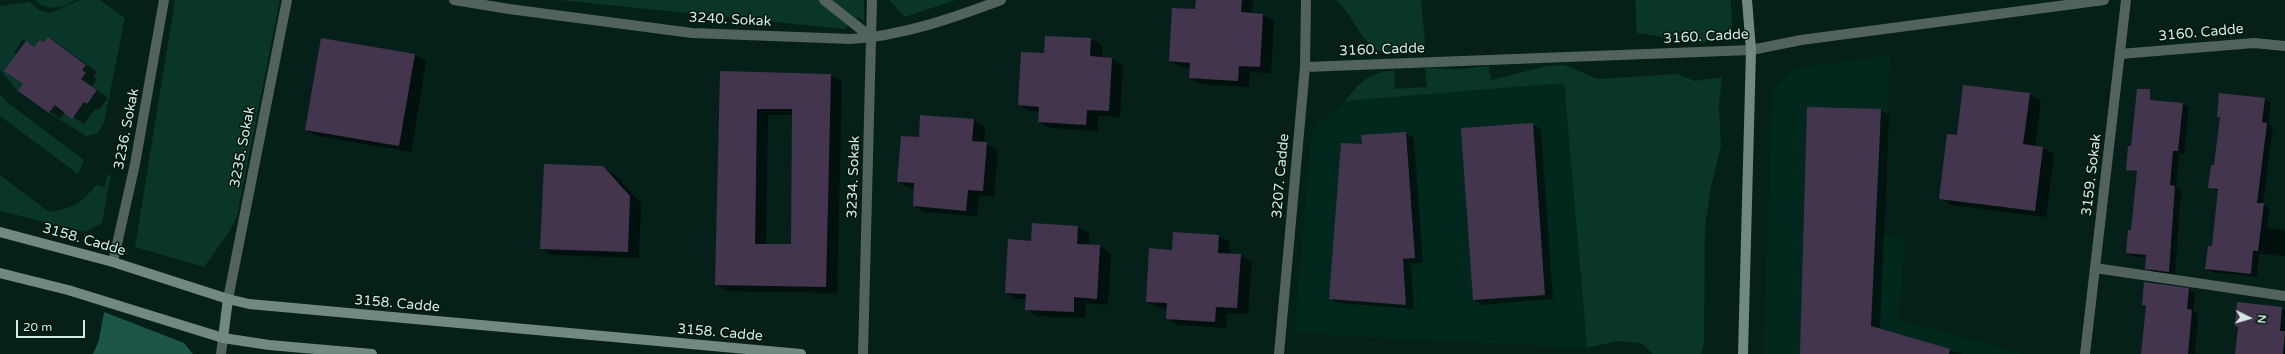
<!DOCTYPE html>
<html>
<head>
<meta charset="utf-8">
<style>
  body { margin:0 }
  #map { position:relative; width:2285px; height:354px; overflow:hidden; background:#042019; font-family:"Varela Round",sans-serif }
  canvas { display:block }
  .north { position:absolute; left:2229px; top:298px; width:40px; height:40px; -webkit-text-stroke:3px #001710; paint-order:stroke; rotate:95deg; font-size:11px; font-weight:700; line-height:16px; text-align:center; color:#d6eae3 }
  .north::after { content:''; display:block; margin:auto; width:14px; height:18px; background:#d6eae3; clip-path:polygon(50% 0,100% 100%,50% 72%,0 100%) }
  .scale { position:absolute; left:16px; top:320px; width:69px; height:18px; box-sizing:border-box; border:2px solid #d6eae3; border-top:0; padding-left:5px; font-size:12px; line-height:14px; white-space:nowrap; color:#d6eae3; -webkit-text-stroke:3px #001710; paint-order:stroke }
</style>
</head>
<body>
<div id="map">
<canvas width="2285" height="354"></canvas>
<div class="north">N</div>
<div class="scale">20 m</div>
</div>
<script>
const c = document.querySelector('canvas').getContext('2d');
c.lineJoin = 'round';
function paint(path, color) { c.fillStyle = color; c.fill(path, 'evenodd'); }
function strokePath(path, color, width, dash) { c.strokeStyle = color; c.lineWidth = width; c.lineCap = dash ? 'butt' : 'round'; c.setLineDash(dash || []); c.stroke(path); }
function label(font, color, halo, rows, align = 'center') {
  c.font = font + ' "Varela Round",sans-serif'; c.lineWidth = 3; c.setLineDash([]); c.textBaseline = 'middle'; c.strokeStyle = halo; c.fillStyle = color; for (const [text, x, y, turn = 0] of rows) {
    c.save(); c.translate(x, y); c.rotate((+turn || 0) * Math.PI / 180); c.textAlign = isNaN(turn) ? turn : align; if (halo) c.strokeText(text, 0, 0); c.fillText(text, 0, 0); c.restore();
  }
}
paint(new Path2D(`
  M 1890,55 L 1881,234 L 1905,240 L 1899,320 L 2023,354 L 1763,354 L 1773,87 L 1797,68 Z
  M 1564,83 L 1587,348 L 1294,333 L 1312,130 L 1345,101 Z`), '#02281e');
paint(new Path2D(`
  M 35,0 L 75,0 C 64,8 45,12 35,0 Z
  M 80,0 L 100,0 L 125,18 L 104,123 L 97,134 L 86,136 L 49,113 L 55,105 L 72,118 L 84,102 L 87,104 L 97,90 L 81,79 L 86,73 L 82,70 L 86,64 L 49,37 L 44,42 L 40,40 L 34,47 L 23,39 L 14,52 L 17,54 L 5,71 L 23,84 L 18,92 L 0,70 L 0,6 L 29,2 L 39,10 L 50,13 Z
  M 175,0 L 280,0 L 237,216 L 230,231 L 204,267 L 135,247 Z
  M 559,0 L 864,0 L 864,21 L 858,17 L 845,29 Z
  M 889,0 L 956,0 L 905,17 Z
  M 1336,0 L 1421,0 L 1426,52 C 1412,52 1396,55 1382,52 C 1362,47 1353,13 1336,0 Z
  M 1635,0 L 1731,0 L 1732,32 L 1703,43 L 1637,33 Z
  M 1564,65 L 1598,79 L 1676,74 L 1695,81 L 1722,77 L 1719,105 L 1721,146 L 1711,187 L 1705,227 L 1704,344 L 1701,354 L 1653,354 L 1641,343 L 1617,341 L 1587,348 L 1564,83 L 1345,101 C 1360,82 1368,73 1394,70 L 1395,89 L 1427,87 L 1425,68 L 1461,69 L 1489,66 L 1491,80 L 1546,66 Z
  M 0,94 L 7,102 L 84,160 L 78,174 L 0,116 Z
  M 111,174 L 102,223 L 86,232 L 0,211 L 0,175 L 49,212 C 74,208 80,204 96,185 L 105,187 L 107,176 Z`), '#0a3529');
paint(new Path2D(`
  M 104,312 L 184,343 L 193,354 L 93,354 L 99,340 Z`), '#1b5646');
paint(new Path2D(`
  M 1197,0 L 1250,0 L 1253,2 L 1252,14 L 1263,15 L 1274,21 L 1271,73 L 1250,72 L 1249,87 L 1201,84 L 1190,78 L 1191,68 L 1181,67 L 1170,61 L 1196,10 Z
  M 1046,37 L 1091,39 L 1102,46 L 1102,58 L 1112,59 L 1123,65 L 1120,117 L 1098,116 L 1098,131 L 1050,128 L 1039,122 L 1040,112 L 1030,111 L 1019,105 L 1045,54 Z
  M 49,38 L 97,72 L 93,77 L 97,80 L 92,86 L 108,98 L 99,110 L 96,108 L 84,124 L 65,112 L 61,119 L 50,112 L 24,84 L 26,42 L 35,48 L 45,43 Z
  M 415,55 L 426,61 L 411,152 L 318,136 L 306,129 Z
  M 721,72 L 831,75 L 842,81 L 837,293 L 727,291 L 716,284 ZM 768,115 L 793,115 L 792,245 L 766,245 Z
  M 2029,94 L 2041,101 L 2035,147 L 2043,148 L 2054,154 L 2046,217 L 1951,205 L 1940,198 L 1958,136 Z
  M 2264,99 L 2271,103 L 2268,125 L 2273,127 L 2263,205 L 2269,208 L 2267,228 L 2285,230 L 2285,256 L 2259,254 L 2257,277 L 2213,272 L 2206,269 L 2212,248 L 2219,191 L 2209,187 L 2215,166 L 2221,118 L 2218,116 Z
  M 2182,104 L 2189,107 L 2184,154 L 2179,154 L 2176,187 L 2181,190 L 2175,275 L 2153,272 L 2146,268 L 2147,258 L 2133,256 L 2127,253 L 2132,231 L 2138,173 L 2127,169 L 2132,148 Z
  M 1880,110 L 1889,115 L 1880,329 L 1962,354 L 1801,354 Z
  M 974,120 L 985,127 L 984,143 L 998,150 L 994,197 L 979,195 L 977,216 L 925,212 L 914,206 L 915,189 L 910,188 L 898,182 L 920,138 Z
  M 1532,124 L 1541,129 L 1553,299 L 1482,305 L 1474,300 Z
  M 1406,133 L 1414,138 L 1423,263 L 1411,264 L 1414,309 L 1338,303 L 1330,298 L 1363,145 Z
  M 603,167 L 614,174 L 641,203 L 639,258 L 553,255 L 541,249 Z
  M 1033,224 L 1078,227 L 1089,233 L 1089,245 L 1099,246 L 1111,253 L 1108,305 L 1086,303 L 1085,318 L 1037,316 L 1026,309 L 1027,299 L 1017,299 L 1006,292 L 1032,242 Z
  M 1219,236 L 1230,242 L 1230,255 L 1240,255 L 1252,262 L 1248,314 L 1227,313 L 1226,328 L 1178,325 L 1167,318 L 1168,309 L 1158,308 L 1147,302 L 1173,251 Z
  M 2189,289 L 2195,293 L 2193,311 L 2198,314 L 2195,354 L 2142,354 L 2146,307 L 2143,305 Z
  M 2238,303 L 2285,310 L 2285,354 L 2236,354 Z`), '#0007');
paint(new Path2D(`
  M 1196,0 L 1242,0 L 1241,12 L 1263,14 L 1260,67 L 1239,66 L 1238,81 L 1189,78 L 1190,63 L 1169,61 L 1172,8 L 1195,9 Z
  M 1045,36 L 1091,38 L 1090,56 L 1112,58 L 1109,111 L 1087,110 L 1086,125 L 1038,122 L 1039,107 L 1018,105 L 1021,52 L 1044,53 Z
  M 48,37 L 86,65 L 82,70 L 86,73 L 81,79 L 97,90 L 87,104 L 84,102 L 72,119 L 55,105 L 49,113 L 18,91 L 23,84 L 4,71 L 26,41 L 34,47 L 40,40 L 44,42 Z
  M 321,38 L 415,54 L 399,146 L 305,130 Z
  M 720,71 L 831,74 L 826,287 L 715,285 ZM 757,109 L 792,109 L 791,244 L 755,244 Z
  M 1963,85 L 2030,93 L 2023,144 L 2043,147 L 2035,211 L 1939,199 L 1947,134 L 1957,135 Z
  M 2137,89 L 2150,89 L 2150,100 L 2183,103 L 2178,151 L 2173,151 L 2170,185 L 2175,186 L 2169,272 L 2145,269 L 2146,255 L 2126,253 L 2128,230 L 2131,230 L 2137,171 L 2126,170 L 2128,146 L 2131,146 Z
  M 2219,93 L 2265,98 L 2262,122 L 2267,123 L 2257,203 L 2264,203 L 2258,251 L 2253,251 L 2251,274 L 2205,269 L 2208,246 L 2212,246 L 2218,189 L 2208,188 L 2211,165 L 2214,165 L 2220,117 L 2217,117 Z
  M 1807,107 L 1881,109 L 1871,326 L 1950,349 L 1949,354 L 1800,354 Z
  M 920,115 L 974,119 L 972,141 L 987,142 L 983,191 L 968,190 L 966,211 L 913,206 L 914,183 L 897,182 L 901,136 L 919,137 Z
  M 1533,123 L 1545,295 L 1473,300 L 1461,128 Z
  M 1406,132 L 1415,258 L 1403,259 L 1406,305 L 1329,299 L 1341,143 L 1362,144 L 1361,135 Z
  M 544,164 L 603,166 L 630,196 L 628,252 L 540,249 Z
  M 1032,223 L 1078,226 L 1077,244 L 1100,245 L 1097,299 L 1074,297 L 1074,312 L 1025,310 L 1026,294 L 1005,293 L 1008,239 L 1031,241 Z
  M 1173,232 L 1219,235 L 1218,253 L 1241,254 L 1237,308 L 1216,307 L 1215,322 L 1166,319 L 1167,303 L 1146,302 L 1149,248 L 1172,250 Z
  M 2144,282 L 2189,288 L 2187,309 L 2192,310 L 2188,354 L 2141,354 L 2146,306 L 2142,305 Z
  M 2237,302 L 2282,307 L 2280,331 L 2285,331 L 2283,354 L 2235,354 L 2238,327 L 2235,326 Z`), '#44354f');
strokePath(new Path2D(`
  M 454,0 L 509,9 L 692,33 L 851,39 C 902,36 953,18 1001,0
  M 824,0 L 872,38
  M 2120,54 L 2254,43 L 2285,46
  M 1305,67 L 1751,50 L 1801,40 L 2104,0
  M 113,262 L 135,164 L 164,0
  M 2095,268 L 2285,296
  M 228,299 L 287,0
  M 221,354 L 223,338
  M 863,354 L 872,0
  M 1279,354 L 1305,67 L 1306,0
  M 2085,354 L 2126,0`), '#52625c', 10);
strokePath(new Path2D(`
  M 0,232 L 113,262 L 228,299 L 249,304 L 801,354
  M 0,273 L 68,290 L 223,338 L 269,345 L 372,354
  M 223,338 L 228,299
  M 1743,354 L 1751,50 L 1747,0`), '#718a81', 10);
label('14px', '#d6eae3', '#001710', [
  ["3240. Sokak",730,20,3],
  ["3160. Cadde",2201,33,-5],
  ["3160. Cadde",1706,37,-3],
  ["3160. Cadde",1382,50,-2],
  ["3236. Sokak",127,129,-79],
  ["3235. Sokak",243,147,-79],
  ["3159. Sokak",2092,175,-83],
  ["3207. Cadde",1281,176,-85],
  ["3234. Sokak",854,177,-88],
  ["3158. Cadde",84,240,16],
  ["3158. Cadde",397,304,5],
  ["3158. Cadde",720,333,5]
]);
</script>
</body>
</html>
